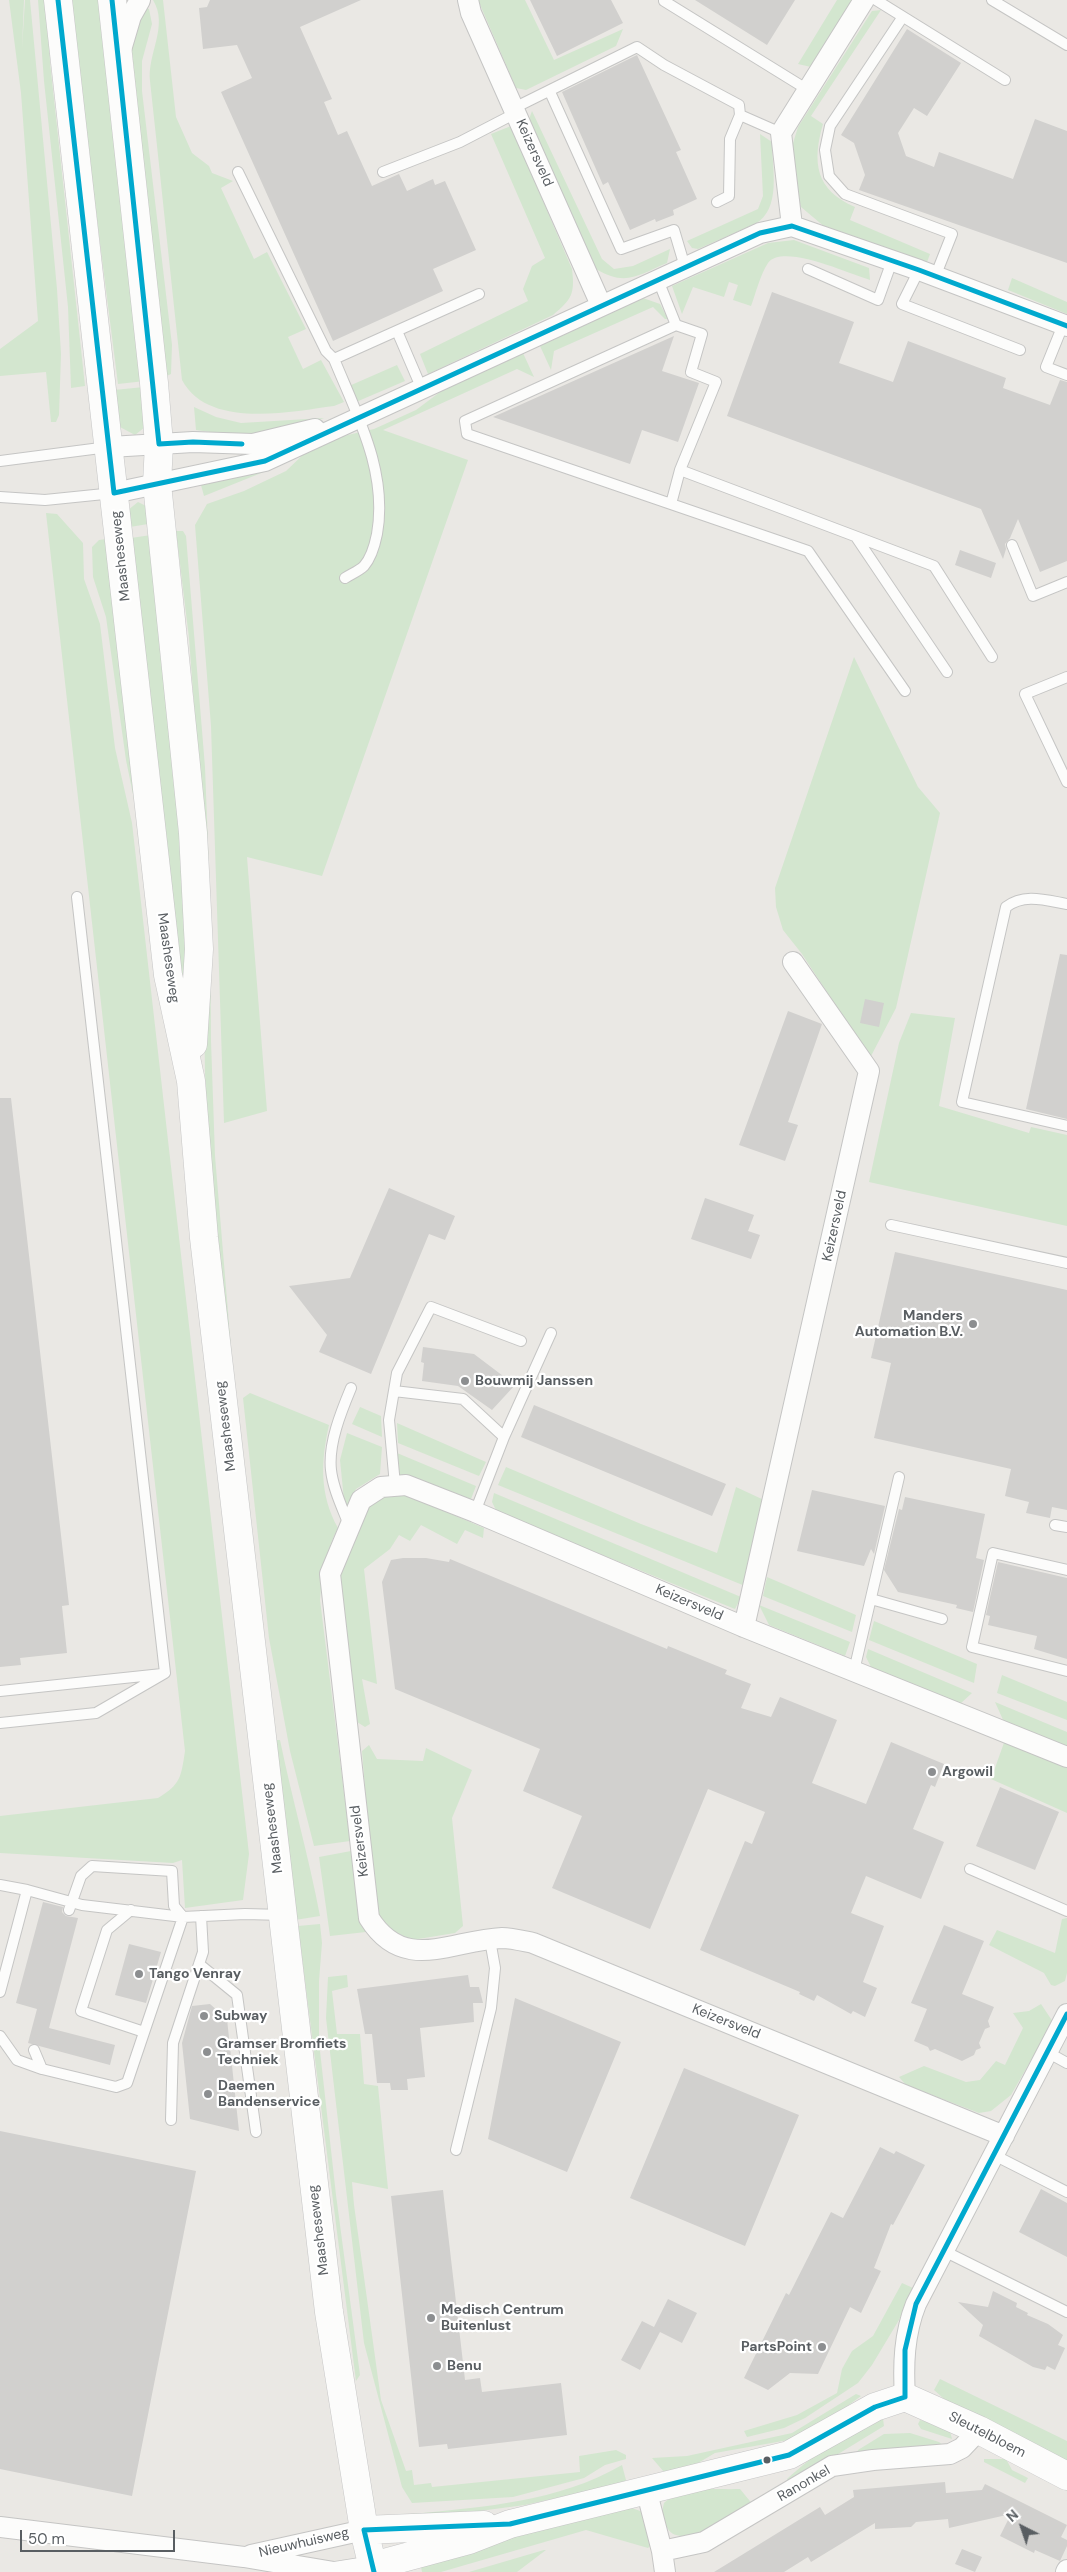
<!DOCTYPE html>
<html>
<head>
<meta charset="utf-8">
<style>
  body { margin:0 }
  #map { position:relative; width:1067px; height:2572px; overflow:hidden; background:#eae8e4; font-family:"DM Sans",sans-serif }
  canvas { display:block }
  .north { position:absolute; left:997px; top:2502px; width:50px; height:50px; -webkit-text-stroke:4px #fff; paint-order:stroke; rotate:319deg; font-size:14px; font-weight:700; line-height:20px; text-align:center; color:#595e62 }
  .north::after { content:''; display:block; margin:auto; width:18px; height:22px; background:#595e62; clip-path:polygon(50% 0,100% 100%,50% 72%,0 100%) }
  .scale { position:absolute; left:20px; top:2530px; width:155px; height:22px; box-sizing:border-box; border:2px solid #595e62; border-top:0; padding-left:6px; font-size:15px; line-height:18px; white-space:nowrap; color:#595e62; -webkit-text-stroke:4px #fff; paint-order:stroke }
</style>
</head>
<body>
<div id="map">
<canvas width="1067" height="2572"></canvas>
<div class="north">N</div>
<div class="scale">50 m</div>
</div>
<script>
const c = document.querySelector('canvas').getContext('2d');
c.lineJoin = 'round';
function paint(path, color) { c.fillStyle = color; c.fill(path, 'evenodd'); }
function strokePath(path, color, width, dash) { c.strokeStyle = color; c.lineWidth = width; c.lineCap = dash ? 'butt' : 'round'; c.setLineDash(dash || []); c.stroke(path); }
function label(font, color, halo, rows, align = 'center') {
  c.font = font + ' "DM Sans",sans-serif'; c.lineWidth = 4.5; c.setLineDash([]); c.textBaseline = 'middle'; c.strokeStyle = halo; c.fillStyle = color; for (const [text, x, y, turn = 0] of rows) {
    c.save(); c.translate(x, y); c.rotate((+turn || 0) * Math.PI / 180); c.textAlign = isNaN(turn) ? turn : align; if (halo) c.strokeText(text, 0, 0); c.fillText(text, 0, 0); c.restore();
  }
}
paint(new Path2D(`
  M 9,0 L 24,0 L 22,49 L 25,0 L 30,0 L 57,289 L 61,354 L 59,415 L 56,422 L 51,422 L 46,372 L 0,376 L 0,349 L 38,321 L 21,93 Z
  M 38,0 L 48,0 L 50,62 L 85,386 L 71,388 L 68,307 L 44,81 Z
  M 69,0 L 102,0 L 145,381 L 118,384 Z
  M 153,0 L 163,0 L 176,117 L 192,153 L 209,166 L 212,173 L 233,181 L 221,188 L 254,259 L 267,252 L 306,329 L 288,337 L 303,369 L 321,360 L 344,402 L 334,406 C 289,412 208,429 182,380 C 171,281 161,181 150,81 C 147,54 169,26 153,0 Z
  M 478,0 L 525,0 L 554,60 L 623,29 L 616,46 L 526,90 L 516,88 Z
  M 837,0 L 853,0 L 811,67 L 798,64 Z
  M 142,5 L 149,9 L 152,24 L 142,61 L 142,91 L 172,345 L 171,374 L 162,378 L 139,154 L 138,110 L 131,43 Z
  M 881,10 L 811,116 L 823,124 C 812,162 815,190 855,207 L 850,220 L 930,254 L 926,265 L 826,228 L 801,207 L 794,181 L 790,153 L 798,127 L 872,11 Z
  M 532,111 L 602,259 L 614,269 L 633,266 L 670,249 L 667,263 C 638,275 626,287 596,269 L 528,122 Z
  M 511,126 L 572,269 C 575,294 572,299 553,315 L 428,374 L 420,354 L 528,301 L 523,289 L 532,266 L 545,258 L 491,134 Z
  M 760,134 L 772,142 C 772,168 782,209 755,224 L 698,249 L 692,248 L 687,241 L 758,209 L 763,196 Z
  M 794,240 L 869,268 L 870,280 C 849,274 783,243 768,263 C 760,275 756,293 751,306 L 733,300 L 738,285 L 729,282 L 724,297 L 693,287 L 682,314 L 672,286 L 768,243 Z
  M 1012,278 L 1067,302 L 1067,314 L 1008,290 Z
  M 643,298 L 660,304 L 668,319 L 665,319 L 653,307 L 554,351 L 551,370 L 540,346 Z
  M 523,353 L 534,377 L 517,369 L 383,430 L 468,460 L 322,876 L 247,857 L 267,1111 L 224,1123 L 211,726 L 195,525 L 207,504 L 244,491 L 286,471 L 309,449 L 330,439 L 374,429 L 416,410 L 448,386 Z
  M 397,365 L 405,381 L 356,402 L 349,386 Z
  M 144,387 L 145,427 L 135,435 L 120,427 L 114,390 Z
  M 194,407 L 216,417 L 241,423 L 324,418 C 287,435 236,437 196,430 Z
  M 281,465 L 204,496 L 201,485 Z
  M 138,502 L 146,506 L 148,524 L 130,527 L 128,510 Z
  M 46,513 L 57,514 L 83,543 L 84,579 L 100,624 L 115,748 L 132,823 L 249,1854 L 243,1900 L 185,1908 L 182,1860 L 173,1863 L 0,1853 L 0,1816 L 158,1798 C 181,1784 181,1777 185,1751 Z
  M 176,531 L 183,531 L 186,536 L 205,767 L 210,897 L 211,1041 L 215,1156 L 233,1372 L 209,1163 L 205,1073 L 201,799 L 189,638 Z
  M 151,535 L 181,783 L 186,989 L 183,989 L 131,538 Z
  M 113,538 L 138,819 L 126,760 L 106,617 L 93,577 L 92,547 L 99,540 Z
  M 854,657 L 918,787 L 940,813 L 896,1008 L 870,1058 L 802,954 L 783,930 L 776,907 L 775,888 Z
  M 911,1013 L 955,1018 L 939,1106 L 1029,1133 L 1031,1127 L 1067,1135 L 1067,1226 L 869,1182 L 899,1043 Z
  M 250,1393 L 329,1425 C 321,1461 319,1494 338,1528 C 326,1550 322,1574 320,1600 L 350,1841 L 314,1846 L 290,1751 L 269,1638 L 243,1398 Z
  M 360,1407 L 381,1416 L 382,1437 L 352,1424 Z
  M 397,1423 L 486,1462 L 479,1476 L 398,1443 Z
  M 347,1433 L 382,1447 L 380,1474 L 356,1489 L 345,1510 L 340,1460 Z
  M 397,1453 L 476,1486 L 471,1499 L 397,1475 Z
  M 506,1467 L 641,1524 L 717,1553 L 736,1487 L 764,1500 L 745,1586 L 498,1485 Z
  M 402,1493 L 484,1528 L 483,1538 L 465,1530 L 457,1544 L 421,1525 L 410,1541 L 399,1535 L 390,1549 L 364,1569 L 377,1684 L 362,1679 L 370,1724 L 365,1727 L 357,1722 L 340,1577 L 368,1506 L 375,1498 Z
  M 494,1493 L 741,1597 L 735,1609 L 497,1512 L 492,1502 Z
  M 767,1577 L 856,1615 L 852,1632 L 763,1596 Z
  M 759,1605 L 850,1642 L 845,1656 L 769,1625 Z
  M 874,1621 L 977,1664 L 974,1683 L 869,1640 Z
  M 868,1649 L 972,1693 L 960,1704 L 871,1667 L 866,1657 Z
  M 1002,1675 L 1067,1702 L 1067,1720 L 997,1693 Z
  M 995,1702 L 1067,1732 L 1067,1748 L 1004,1722 Z
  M 272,1740 L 280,1740 C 292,1799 309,1857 320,1916 L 295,1920 Z
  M 1005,1740 L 1067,1767 L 1067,1813 L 991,1779 Z
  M 369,1745 L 377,1759 L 423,1761 L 426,1748 L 472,1770 L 452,1818 L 463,1926 L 455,1933 L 412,1940 L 391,1930 L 378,1916 L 372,1876 L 362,1751 Z
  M 351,1851 L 359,1916 L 366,1932 L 330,1936 L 319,1857 Z
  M 1067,1918 L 1067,1973 L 1065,1981 L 1055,1986 L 1051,1985 L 1044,1973 L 989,1945 L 997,1930 L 1055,1953 L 1062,1919 Z
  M 320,1924 L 322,1943 L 319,1981 L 319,2042 L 336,2195 L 360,2375 L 356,2381 L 298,1926 Z
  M 347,1975 L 348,1987 L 332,1991 L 337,2034 L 360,2034 L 364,2084 L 378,2086 L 388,2189 L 352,2182 L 354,2205 L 381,2400 L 406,2471 L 412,2470 L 414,2485 L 431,2483 L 432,2487 L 580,2472 L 579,2456 L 616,2450 L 626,2455 L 626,2459 L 605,2465 L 584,2478 L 513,2497 L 412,2503 L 402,2487 L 364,2343 L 326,2018 L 328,1977 Z
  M 1041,2004 L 1053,2022 L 1011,2095 L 991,2111 L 979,2113 L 906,2085 L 899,2077 L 924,2066 L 966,2082 L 980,2080 L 996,2061 L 1005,2065 L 1023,2028 L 1013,2013 L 1029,2011 Z
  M 902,2283 L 913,2288 L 899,2320 L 872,2365 L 858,2383 L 805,2418 L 784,2428 L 747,2437 L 744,2431 L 797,2415 L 837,2393 L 842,2369 L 852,2351 L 873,2336 Z
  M 940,2379 L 1067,2441 L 1067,2462 L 951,2405 L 934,2390 Z
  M 856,2394 L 861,2396 L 823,2424 L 794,2439 L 715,2453 L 688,2469 L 664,2472 L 652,2458 L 687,2456 L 792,2433 Z
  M 883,2419 L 884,2426 L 789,2484 L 787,2479 C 815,2454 846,2430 883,2419 Z
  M 920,2420 L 949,2427 L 952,2439 L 921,2429 L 918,2424 Z
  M 910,2433 L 939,2442 L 944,2446 L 857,2453 L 858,2450 L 884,2434 Z
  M 984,2459 L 1006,2459 L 1012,2470 L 1028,2478 L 1025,2483 L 984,2462 Z
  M 622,2465 L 626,2480 L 623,2483 L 525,2505 L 418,2519 L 411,2514 C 484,2507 558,2502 622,2465 Z
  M 740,2489 L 754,2506 C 737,2515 682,2551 668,2529 C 662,2520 661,2514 664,2503 C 683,2485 715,2490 740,2489 Z
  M 629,2504 L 629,2507 L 643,2512 L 651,2545 L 648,2548 L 586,2530 L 441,2572 L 422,2572 L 421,2567 L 439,2558 Z
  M 544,2550 L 546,2550 L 517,2572 L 469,2572 Z`), '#d3e6cf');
paint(new Path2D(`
  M 210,0 L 361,0 L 300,27 L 332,99 L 324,102 L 338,135 L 347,131 L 372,186 L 399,174 L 407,191 L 433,179 L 435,185 L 445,181 L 476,250 L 433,269 L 443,291 L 333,341 L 221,92 L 252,78 L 237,45 L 203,49 L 199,8 L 207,7 Z
  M 530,0 L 611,0 L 623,23 L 557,56 Z
  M 695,0 L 795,0 L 767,45 Z
  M 907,29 L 961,63 L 927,116 L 914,108 L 898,133 L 906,156 L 934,167 L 939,152 L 1013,179 L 1035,119 L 1067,131 L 1067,263 L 859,190 L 865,175 L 854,143 L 841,135 Z
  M 637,55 L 681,150 L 676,152 L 697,199 L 673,210 L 674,215 L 656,222 L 655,219 L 630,230 L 608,182 L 603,185 L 562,92 Z
  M 772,292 L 854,322 L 839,363 L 893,382 L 908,341 L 1006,378 L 1003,388 L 1050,405 L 1060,380 L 1067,382 L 1067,561 L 1040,572 L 1018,519 L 1010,538 L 1005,544 L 1006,549 L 1003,559 L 981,509 L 727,416 Z
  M 674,336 L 662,371 L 699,383 L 678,442 L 642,430 L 630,464 L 493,417 Z
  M 960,550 L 996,563 L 991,578 L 955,565 Z
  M 1060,954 L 1067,955 L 1067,1119 L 1026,1109 Z
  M 865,999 L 884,1003 L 879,1027 L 860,1023 Z
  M 788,1011 L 822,1024 L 788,1122 L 798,1125 L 785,1161 L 739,1145 Z
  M 0,1098 L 11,1098 L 69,1605 L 62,1606 L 67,1653 L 20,1658 L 21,1665 L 0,1667 Z
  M 389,1188 L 455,1216 L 445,1240 L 429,1234 L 371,1374 L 319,1352 L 327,1335 L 289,1286 L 350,1278 Z
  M 705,1198 L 754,1215 L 748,1231 L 760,1235 L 751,1259 L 691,1239 Z
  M 895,1252 L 1067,1290 L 1067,1510 L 1052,1507 L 1050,1518 L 1026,1513 L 1029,1502 L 1005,1496 L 1011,1469 L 874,1438 L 891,1363 L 871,1358 Z
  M 423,1347 L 474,1354 L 515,1385 L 492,1410 L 458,1386 L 422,1381 L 424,1363 L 421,1362 Z
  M 534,1405 L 726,1484 L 712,1516 L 521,1437 Z
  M 812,1490 L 885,1506 L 874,1554 L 871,1549 L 864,1566 L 797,1551 Z
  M 905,1497 L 985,1514 L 976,1558 L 984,1560 L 973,1612 L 956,1608 L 957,1605 L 898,1592 L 884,1570 L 899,1509 L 902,1510 Z
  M 403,1558 L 426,1558 L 449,1562 L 450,1559 L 667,1649 L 668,1646 L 727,1670 L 725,1674 L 751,1684 L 741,1708 L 771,1717 L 780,1697 L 837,1720 L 812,1783 L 866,1804 L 891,1742 L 944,1764 L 935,1787 L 931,1785 L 913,1829 L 944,1842 L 921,1899 L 866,1876 L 851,1913 L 884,1926 L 863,1982 L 877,1988 L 865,2017 L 853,2011 L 851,2014 L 817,1995 L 814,2001 L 799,1994 L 800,1992 L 700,1950 L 745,1841 L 752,1844 L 765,1812 L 708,1789 L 650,1929 L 552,1888 L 582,1816 L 523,1791 L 540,1749 L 395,1689 L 382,1582 L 391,1560 Z
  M 998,1562 L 1067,1578 L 1067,1659 L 1034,1649 L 1037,1636 L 988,1625 L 990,1616 L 986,1615 Z
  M 1000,1787 L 1059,1812 L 1035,1870 L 976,1846 Z
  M 43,1902 L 63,1907 L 62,1912 L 66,1916 L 78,1918 L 49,2028 L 115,2045 L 110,2065 L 28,2043 L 37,2009 L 16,2003 Z
  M 944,1925 L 984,1941 L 962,1994 L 994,2007 L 988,2021 L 990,2027 L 985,2029 L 979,2043 L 981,2048 L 976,2050 L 974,2055 L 962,2061 L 935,2049 L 930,2051 L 928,2047 L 914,2041 L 927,2009 L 911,2003 Z
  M 129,1944 L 161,1952 L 146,2003 L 115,1995 Z
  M 468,1975 L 470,1987 L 479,1987 L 483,2003 L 473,2003 L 474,2022 L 420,2028 L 425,2077 L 407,2079 L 408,2090 L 391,2090 L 390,2083 L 377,2083 L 372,2034 L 365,2034 L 357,1989 Z
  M 515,1998 L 621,2042 L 567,2172 L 488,2139 Z
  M 210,2004 L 227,2019 L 239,2131 L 190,2119 L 182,2043 L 192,2006 Z
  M 684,2068 L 799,2115 L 745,2246 L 630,2198 Z
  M 0,2131 L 196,2171 L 132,2496 L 0,2469 Z
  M 880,2147 L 894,2154 L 896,2151 L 925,2165 L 893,2225 L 891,2224 L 874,2268 L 881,2271 L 861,2313 L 850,2307 L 818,2374 L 790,2373 L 768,2390 L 744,2378 L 786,2293 L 789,2295 L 831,2212 L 843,2218 Z
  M 1041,2189 L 1067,2203 L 1067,2257 L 1019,2232 Z
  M 443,2190 L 465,2380 L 480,2378 L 482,2392 L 561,2383 L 567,2435 L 448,2449 L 447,2444 L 419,2447 L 391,2196 Z
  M 993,2291 L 1017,2303 L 1016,2307 L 1028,2313 L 1027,2315 L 1048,2324 L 1063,2335 L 1058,2345 L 1065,2348 L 1055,2370 L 1047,2366 L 1045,2370 L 1033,2367 L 979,2336 L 983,2325 L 958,2302 L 988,2307 Z
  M 668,2299 L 697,2313 L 682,2343 L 660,2332 L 640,2370 L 621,2360 L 642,2321 L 654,2327 Z
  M 945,2482 L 946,2493 L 982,2490 L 985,2484 L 1067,2525 L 1061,2537 L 1067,2540 L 1067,2546 L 1060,2561 L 1035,2550 L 1034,2553 L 1000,2536 L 1011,2514 L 949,2528 L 948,2519 L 916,2522 L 911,2527 L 875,2529 L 875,2523 L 811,2562 L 808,2557 L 784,2572 L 714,2572 L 820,2507 L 825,2515 L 854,2497 L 853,2490 Z
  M 962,2549 L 982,2557 L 975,2572 L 955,2564 Z`), '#d1d0ce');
const lane = new Path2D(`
  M 876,0 L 1005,80
  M 992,0 L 1067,45
  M 664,1 L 808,90
  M 902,18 L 830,126 L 825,150 L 829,176 L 845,194 L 952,234 L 935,277
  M 550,92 L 621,249 L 674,230 L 685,267
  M 514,108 L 637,47 L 664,65 L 739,105 L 740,115
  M 238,172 L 326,351 L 334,359 C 357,415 388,472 377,534 C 375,544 371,558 364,566 C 359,571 351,574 345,578
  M 383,172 L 460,142 L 516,113
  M 717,202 L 729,196 L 730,139 L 740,115 L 781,133
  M 808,269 L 878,300 L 892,261
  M 919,270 L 902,304 L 1020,350
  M 658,280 L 676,325 L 702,334 L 691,372 L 716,382 L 680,470 L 671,504
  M 676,325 L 465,421 L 467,434 L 808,551 L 905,691
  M 1063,325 L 1046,367 L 1067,375
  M 397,331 L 421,387
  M 334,359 L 479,294
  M 0,461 L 108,447
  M 680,470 L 934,566 L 992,657
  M 0,497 L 45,500 L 114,493
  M 856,537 L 947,672
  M 1012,545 L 1033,596 L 1067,582
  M 1067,677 L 1025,694 L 1067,782
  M 77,897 L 165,1673
  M 1067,904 C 1045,900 1024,893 1006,907 L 962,1102 L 1067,1126
  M 891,1225 L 1067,1263
  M 394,1391 L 463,1399 L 504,1437 L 475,1512
  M 504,1437 L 551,1333
  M 395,1485 L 389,1420 L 397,1373 L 431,1307 L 521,1341
  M 349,1525 C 342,1507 333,1489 331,1470 C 328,1444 341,1412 351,1388
  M 1055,1525 L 1067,1527
  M 1067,1570 L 993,1553 L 972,1647 L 1067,1671
  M 871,1599 L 942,1619
  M 854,1671 L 899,1477
  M 0,1691 L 162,1674
  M 0,1723 L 96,1713 L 165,1673
  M 970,1869 L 1067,1911
  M 0,1885 L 27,1890
  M 69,1910 L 81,1876 L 92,1866 L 172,1871 L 174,1906 L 183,1917
  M 131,1910 L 107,1930 L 81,2011 L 144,2032
  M 199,1964 L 237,1995 L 256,2132
  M 0,1992 L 27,1890 L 82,1905 L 183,1917
  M 0,2036 L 17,2060 L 42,2069
  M 34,2050 L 42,2069 L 116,2087 L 127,2083 L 183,1917 L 245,1914 L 283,1915
  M 1047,2052 L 1067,2063
  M 171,2120 L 173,2043 L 203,1952 L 201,1916
  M 456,2150 L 491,2008 L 495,1968 L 490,1940
  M 994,2155 L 1067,2192
  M 944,2251 L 1067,2312`);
const street = new Path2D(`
  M 468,0 L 471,13 L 601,305
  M 121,50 L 131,16 L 140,0
  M 792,226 L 781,133 L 864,0
  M 110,447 L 193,442 L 253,444 L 315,429
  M 114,493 L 265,461 L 760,233 L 792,226 L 919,270 L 1067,326
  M 744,1627 L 869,1071 L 793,962
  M 1004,2136 L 533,1943 C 523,1941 512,1938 502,1938 C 451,1940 404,1974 369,1918 L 330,1574 L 361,1500 L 381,1487 L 406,1485 L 475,1512 L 744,1627 L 1067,1757
  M 905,2397 C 903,2365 904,2334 916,2304 L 1067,2014
  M 646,2489 L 662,2551 L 665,2572
  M 0,2527 L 244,2557 L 334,2572
  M 662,2551 L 704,2542 L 832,2466 L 873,2460 L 950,2454 L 962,2448 L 979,2430
  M 251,2555 L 364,2530
  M 335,2572 L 373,2566
  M 1066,2572 L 1067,2570`);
const secondary = new Path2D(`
  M 58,0 L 168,975 L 191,1081 L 204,1238 L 329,2312 L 364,2530 L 374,2572
  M 112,0 L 154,383 L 159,444 L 157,484 L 193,833 L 199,949 L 193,1044
  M 364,2530 L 484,2525
  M 373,2566 L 469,2540 L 510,2524 L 789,2455 L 875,2407 L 905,2397 L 979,2430 L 1067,2476`);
strokePath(lane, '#c5c5c4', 12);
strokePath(street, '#c5c5c4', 22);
strokePath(secondary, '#c6c6c6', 29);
strokePath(lane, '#fcfcfb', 10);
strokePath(street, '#fcfcfb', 20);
strokePath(secondary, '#fcfcfb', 28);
strokePath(new Path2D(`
  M 58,0 L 114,493 L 265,461 L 760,233 L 792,226 L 919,270 L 1067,326
  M 112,0 L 159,444 L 193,442 L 242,444
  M 905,2397 L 905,2350 L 916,2304 L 1067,2014
  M 374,2572 L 364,2530 L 510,2524 L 789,2455 L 875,2407 L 905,2397`), '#00a9ce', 5);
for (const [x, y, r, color] of [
  [973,1324,5,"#8c8e90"],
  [465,1381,5,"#8c8e90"],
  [932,1772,5,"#8c8e90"],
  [139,1974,5,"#8c8e90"],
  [204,2016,5,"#8c8e90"],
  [207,2052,5,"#8c8e90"],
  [208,2094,5,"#8c8e90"],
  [431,2318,5,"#8c8e90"],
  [822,2347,5,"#8c8e90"],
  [437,2366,5,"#8c8e90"],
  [767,2460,4.5,"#595e62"]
]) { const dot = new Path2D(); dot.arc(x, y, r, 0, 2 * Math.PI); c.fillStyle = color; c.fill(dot); strokePath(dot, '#fff', 2); }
label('14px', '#595e62', '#fff', [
  ["Keizersveld",534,153,66],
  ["Maasheseweg",121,556,-96],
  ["Maasheseweg",168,958,82],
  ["Keizersveld",835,1226,-78],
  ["Maasheseweg",226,1426,-97],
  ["Keizersveld",689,1603,23],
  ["Maasheseweg",273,1828,-97],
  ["Keizersveld",360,1841,-97],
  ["Keizersveld",726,2022,22],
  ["Maasheseweg",319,2230,-97],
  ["Sleutelbloem",987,2435,27],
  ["Ranonkel",804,2484,-30],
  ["Nieuwhuisweg",304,2543,-13]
]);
label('bold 14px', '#595e62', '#fff', [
  ["Manders",963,1316,"right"],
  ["Automation B.V.",963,1332,"right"],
  ["Bouwmij Janssen",475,1381],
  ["Argowil",942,1772],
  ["Tango Venray",149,1974],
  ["Subway",214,2016],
  ["Gramser Bromfiets",217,2044],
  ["Techniek",217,2060],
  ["Daemen",218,2086],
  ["Bandenservice",218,2102],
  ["Medisch Centrum",441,2310],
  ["Buitenlust",441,2326],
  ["PartsPoint",812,2347,"right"],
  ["Benu",447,2366]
], 'left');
</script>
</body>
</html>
